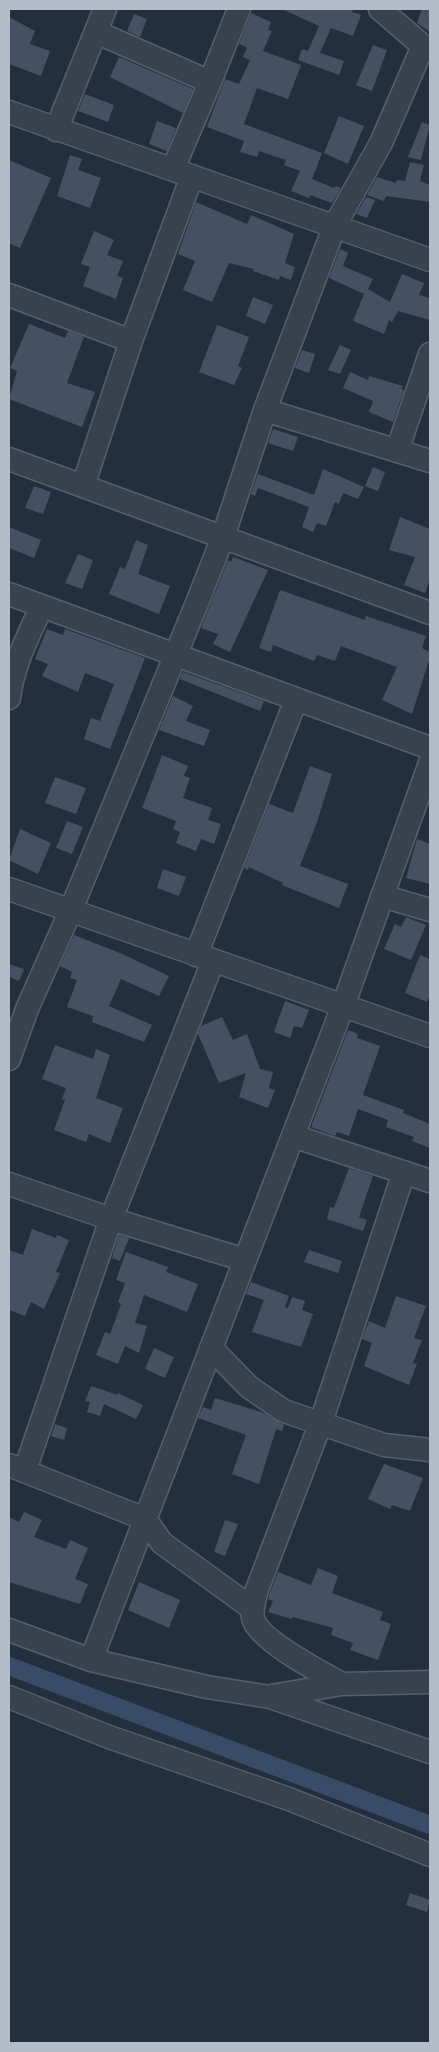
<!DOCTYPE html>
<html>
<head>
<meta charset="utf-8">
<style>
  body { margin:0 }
  #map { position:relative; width:439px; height:2052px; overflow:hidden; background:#242f3e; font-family:"Work Sans",sans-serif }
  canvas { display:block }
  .frame { position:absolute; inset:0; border:10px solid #b4bcc9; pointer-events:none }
</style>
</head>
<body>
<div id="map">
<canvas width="439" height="2052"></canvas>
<div class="frame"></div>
</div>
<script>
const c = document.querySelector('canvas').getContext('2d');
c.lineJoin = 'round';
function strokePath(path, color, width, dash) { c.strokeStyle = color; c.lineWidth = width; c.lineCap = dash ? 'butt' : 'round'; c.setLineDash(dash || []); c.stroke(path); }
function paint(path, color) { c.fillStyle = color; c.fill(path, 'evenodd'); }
strokePath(new Path2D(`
  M 9,1666 L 430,1825`), '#394c67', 18);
paint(new Path2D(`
  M 282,9 L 353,9 L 352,12 L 361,15 L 353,36 L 331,28 L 320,53 L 344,61 L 339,75 L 298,60 L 302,49 L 308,51 L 319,26 Z
  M 422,9 L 430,9 L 430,32 L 417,23 Z
  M 251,13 L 271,22 L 268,30 L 272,31 L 263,51 L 301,65 L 288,99 L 257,88 L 244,124 L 322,153 L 312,179 L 334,188 L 336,186 L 341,188 L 332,203 L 310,195 L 309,198 L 291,191 L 300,171 L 284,165 L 286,160 L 259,151 L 257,157 L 240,152 L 244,141 L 207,127 L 225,79 L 239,84 L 250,60 L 243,57 L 247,47 L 239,44 Z
  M 134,14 L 147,19 L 140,37 L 127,31 Z
  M 9,17 L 35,31 L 30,44 L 50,51 L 41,76 L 9,64 Z
  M 373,45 L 387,50 L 372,91 L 356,85 Z
  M 119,57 L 193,89 L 183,113 L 110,77 Z
  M 85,94 L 114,105 L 108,122 L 78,111 Z
  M 339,116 L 364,126 L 348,164 L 324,153 Z
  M 157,121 L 176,128 L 167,151 L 149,144 Z
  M 422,122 L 430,125 L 421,160 L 408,157 Z
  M 70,155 L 82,159 L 78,170 L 101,178 L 90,208 L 57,196 Z
  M 9,160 L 51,178 L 20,248 L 9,243 Z
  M 410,162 L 424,165 L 420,181 L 430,185 L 430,202 L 386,196 L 384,201 L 367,195 L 377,177 L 396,183 L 397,180 L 405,181 Z
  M 366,197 L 375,200 L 367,218 L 356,214 Z
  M 196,202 L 247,224 L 251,215 L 294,234 L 285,263 L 295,267 L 291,280 L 280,276 L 279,280 L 253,271 L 254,269 L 229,263 L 212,302 L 183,290 L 195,261 L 178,254 Z
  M 94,231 L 114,240 L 107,255 L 123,261 L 117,276 L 123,278 L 116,299 L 83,286 L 90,267 L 81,264 Z
  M 340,249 L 348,253 L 343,266 L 373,279 L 368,289 L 390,302 L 402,274 L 424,283 L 419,295 L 430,298 L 430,320 L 398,311 L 392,322 L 389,320 L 384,334 L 353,321 L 364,294 L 329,278 Z
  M 253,297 L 273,305 L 265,324 L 246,316 Z
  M 29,324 L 65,338 L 68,331 L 84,337 L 67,383 L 95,392 L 82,427 L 9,399 L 17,371 L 10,368 Z
  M 217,325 L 249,337 L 238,366 L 242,368 L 234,385 L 199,372 Z
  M 340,345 L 351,350 L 340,374 L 328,370 Z
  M 302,350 L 315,354 L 309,373 L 295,368 Z
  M 350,372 L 368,380 L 369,376 L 403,386 L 401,389 L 404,390 L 393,422 L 369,412 L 373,401 L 343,388 Z
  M 273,429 L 298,437 L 293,451 L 268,443 Z
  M 373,467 L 385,472 L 378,491 L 365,486 Z
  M 323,469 L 364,487 L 358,499 L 343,493 L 339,504 L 335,502 L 326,526 L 317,523 L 313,532 L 302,527 L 309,507 L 258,488 L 255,496 L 251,494 L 258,474 L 314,495 Z
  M 34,486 L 51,492 L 43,514 L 25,508 Z
  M 400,517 L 430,529 L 430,579 L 425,593 L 404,585 L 415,557 L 389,550 Z
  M 9,527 L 41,540 L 34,558 L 9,548 Z
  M 136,540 L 148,545 L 138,574 L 170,586 L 159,614 L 109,594 L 120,567 L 125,569 Z
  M 78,554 L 93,560 L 82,589 L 65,583 Z
  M 233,557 L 268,570 L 230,652 L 213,644 L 218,634 L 201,628 L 228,560 L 231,562 Z
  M 280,590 L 365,620 L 366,616 L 426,636 L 422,648 L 430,652 L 430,657 L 412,714 L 382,700 L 397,667 L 341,646 L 335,661 L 317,655 L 314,661 L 273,645 L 271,652 L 259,648 Z
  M 47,629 L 63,635 L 65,629 L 145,658 L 110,749 L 84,739 L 91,718 L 100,721 L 114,684 L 85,673 L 78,692 L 42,676 L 48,664 L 35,659 Z
  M 183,672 L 264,701 L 260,711 L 180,679 Z
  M 173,696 L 193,706 L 186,721 L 210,730 L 204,746 L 159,730 Z
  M 162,755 L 188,766 L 184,776 L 190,778 L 183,798 L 212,808 L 208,820 L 221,824 L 214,844 L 201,839 L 196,851 L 176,843 L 180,832 L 173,829 L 176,821 L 142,808 Z
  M 310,766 L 332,774 L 317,822 L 300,866 L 348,884 L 339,908 L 282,885 L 283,883 L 249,867 L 248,870 L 244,868 L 269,804 L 293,813 Z
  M 55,777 L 86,788 L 76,814 L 45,803 Z
  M 67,821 L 83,827 L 72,854 L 56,848 Z
  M 20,829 L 51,843 L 38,874 L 9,860 Z
  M 417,839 L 430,844 L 430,884 L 406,878 Z
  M 163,869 L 186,877 L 179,896 L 157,888 Z
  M 406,917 L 426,925 L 411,960 L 384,949 L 395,924 L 401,927 Z
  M 74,935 L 120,953 L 169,976 L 159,996 L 121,979 L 109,1006 L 152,1025 L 144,1042 L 92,1022 L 93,1016 L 67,1007 L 77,980 L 70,978 L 72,972 L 60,966 Z
  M 420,955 L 430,959 L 430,994 L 427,1002 L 405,993 Z
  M 9,964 L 24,969 L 19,981 L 9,977 Z
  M 285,1001 L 309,1010 L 302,1028 L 294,1026 L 290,1038 L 274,1032 Z
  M 222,1017 L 233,1040 L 247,1034 L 260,1069 L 273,1072 L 269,1088 L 275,1090 L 268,1108 L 239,1097 L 246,1073 L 219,1083 L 198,1034 L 201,1026 Z
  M 348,1030 L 358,1034 L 357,1038 L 380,1046 L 363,1095 L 404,1110 L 403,1113 L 430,1124 L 430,1148 L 412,1141 L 414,1137 L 386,1127 L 388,1120 L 358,1109 L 349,1136 L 337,1132 L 335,1136 L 311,1127 Z
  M 55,1045 L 93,1059 L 96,1049 L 110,1055 L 96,1098 L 123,1108 L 110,1143 L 89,1134 L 86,1142 L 54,1130 L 65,1100 L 62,1099 L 66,1088 L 42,1079 Z
  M 349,1168 L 373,1176 L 359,1217 L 367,1220 L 363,1231 L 327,1219 L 330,1207 L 334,1208 Z
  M 32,1229 L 56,1238 L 57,1235 L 69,1240 L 56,1272 L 60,1273 L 44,1309 L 31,1302 L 25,1316 L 9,1310 L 9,1250 L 23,1255 Z
  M 119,1235 L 129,1238 L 120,1261 L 112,1258 Z
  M 309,1250 L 342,1261 L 338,1273 L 304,1262 Z
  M 126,1252 L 168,1267 L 166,1272 L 198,1284 L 187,1312 L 144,1295 L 135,1323 L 147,1326 L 139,1353 L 125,1346 L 118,1364 L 96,1355 L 105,1332 L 110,1334 L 121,1304 L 118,1302 L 125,1283 L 116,1280 Z
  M 251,1282 L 289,1296 L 285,1307 L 288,1308 L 292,1297 L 305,1301 L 302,1310 L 313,1314 L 301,1347 L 252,1332 L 264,1300 L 246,1294 Z
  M 396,1296 L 426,1306 L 414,1338 L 422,1340 L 413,1363 L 417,1364 L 409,1385 L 364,1366 L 372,1343 L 362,1339 L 369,1321 L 385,1328 Z
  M 154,1348 L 174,1357 L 165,1378 L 145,1369 Z
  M 91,1386 L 118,1395 L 118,1393 L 143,1405 L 136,1419 L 104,1404 L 100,1416 L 87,1412 L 90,1402 L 85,1401 Z
  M 215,1398 L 264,1413 L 284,1425 L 282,1431 L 276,1429 L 259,1484 L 232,1474 L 246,1435 L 198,1418 L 203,1407 L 211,1410 Z
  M 55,1424 L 67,1428 L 64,1440 L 51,1436 Z
  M 384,1464 L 423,1478 L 410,1511 L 392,1505 L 390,1509 L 368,1499 Z
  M 24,1512 L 42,1520 L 34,1537 L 66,1549 L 70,1540 L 88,1548 L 75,1579 L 88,1584 L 80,1604 L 9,1582 L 9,1517 L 19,1522 Z
  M 225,1520 L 238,1524 L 225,1556 L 214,1552 Z
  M 318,1568 L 338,1576 L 332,1593 L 383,1612 L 380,1620 L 391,1624 L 378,1660 L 350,1650 L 353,1643 L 331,1635 L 333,1628 L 293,1617 L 292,1619 L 268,1612 L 273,1601 L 268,1599 L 269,1595 L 278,1572 L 311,1585 Z
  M 139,1582 L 180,1600 L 169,1628 L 128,1610 Z
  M 410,1893 L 430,1900 L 427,1912 L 406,1905 Z`), '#455162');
const minor = new Path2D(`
  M 96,32 L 210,82 L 173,169
  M 210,82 L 239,9
  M 9,112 L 430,260
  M 56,130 L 105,9
  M 9,295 L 131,341
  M 265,410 L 430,461
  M 397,451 L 430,354
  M 9,459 L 430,613
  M 83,486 L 131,341 L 192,176
  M 9,594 L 430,748
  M 9,698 C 13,665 28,636 42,606
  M 9,889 L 430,1036
  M 382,896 L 430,910
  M 196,955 L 296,700
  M 9,1059 L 27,1009 L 70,912 L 199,598 L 223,537 L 265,410 L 335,225 L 381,143 L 423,46 L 380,9
  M 293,1136 L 430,1181
  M 9,1184 L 111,1219 L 245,1260
  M 211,1348 L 249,1387 L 284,1411 L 384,1445 L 430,1450
  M 9,1465 L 145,1519 L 162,1543 L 253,1609
  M 25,1470 L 111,1219 L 213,961
  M 9,1630 L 91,1660 L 343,1006 L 430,763
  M 91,1660 L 207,1687 L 270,1697 L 430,1752
  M 342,1684 C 322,1673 258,1640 253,1618 C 251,1610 255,1600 256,1592 L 320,1425 L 404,1172
  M 271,1696 L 342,1684 L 430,1682
  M 9,1697 L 109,1737 L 289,1799 L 430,1855`);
strokePath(minor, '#565f6c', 25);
strokePath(minor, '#38414e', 22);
</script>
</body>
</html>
